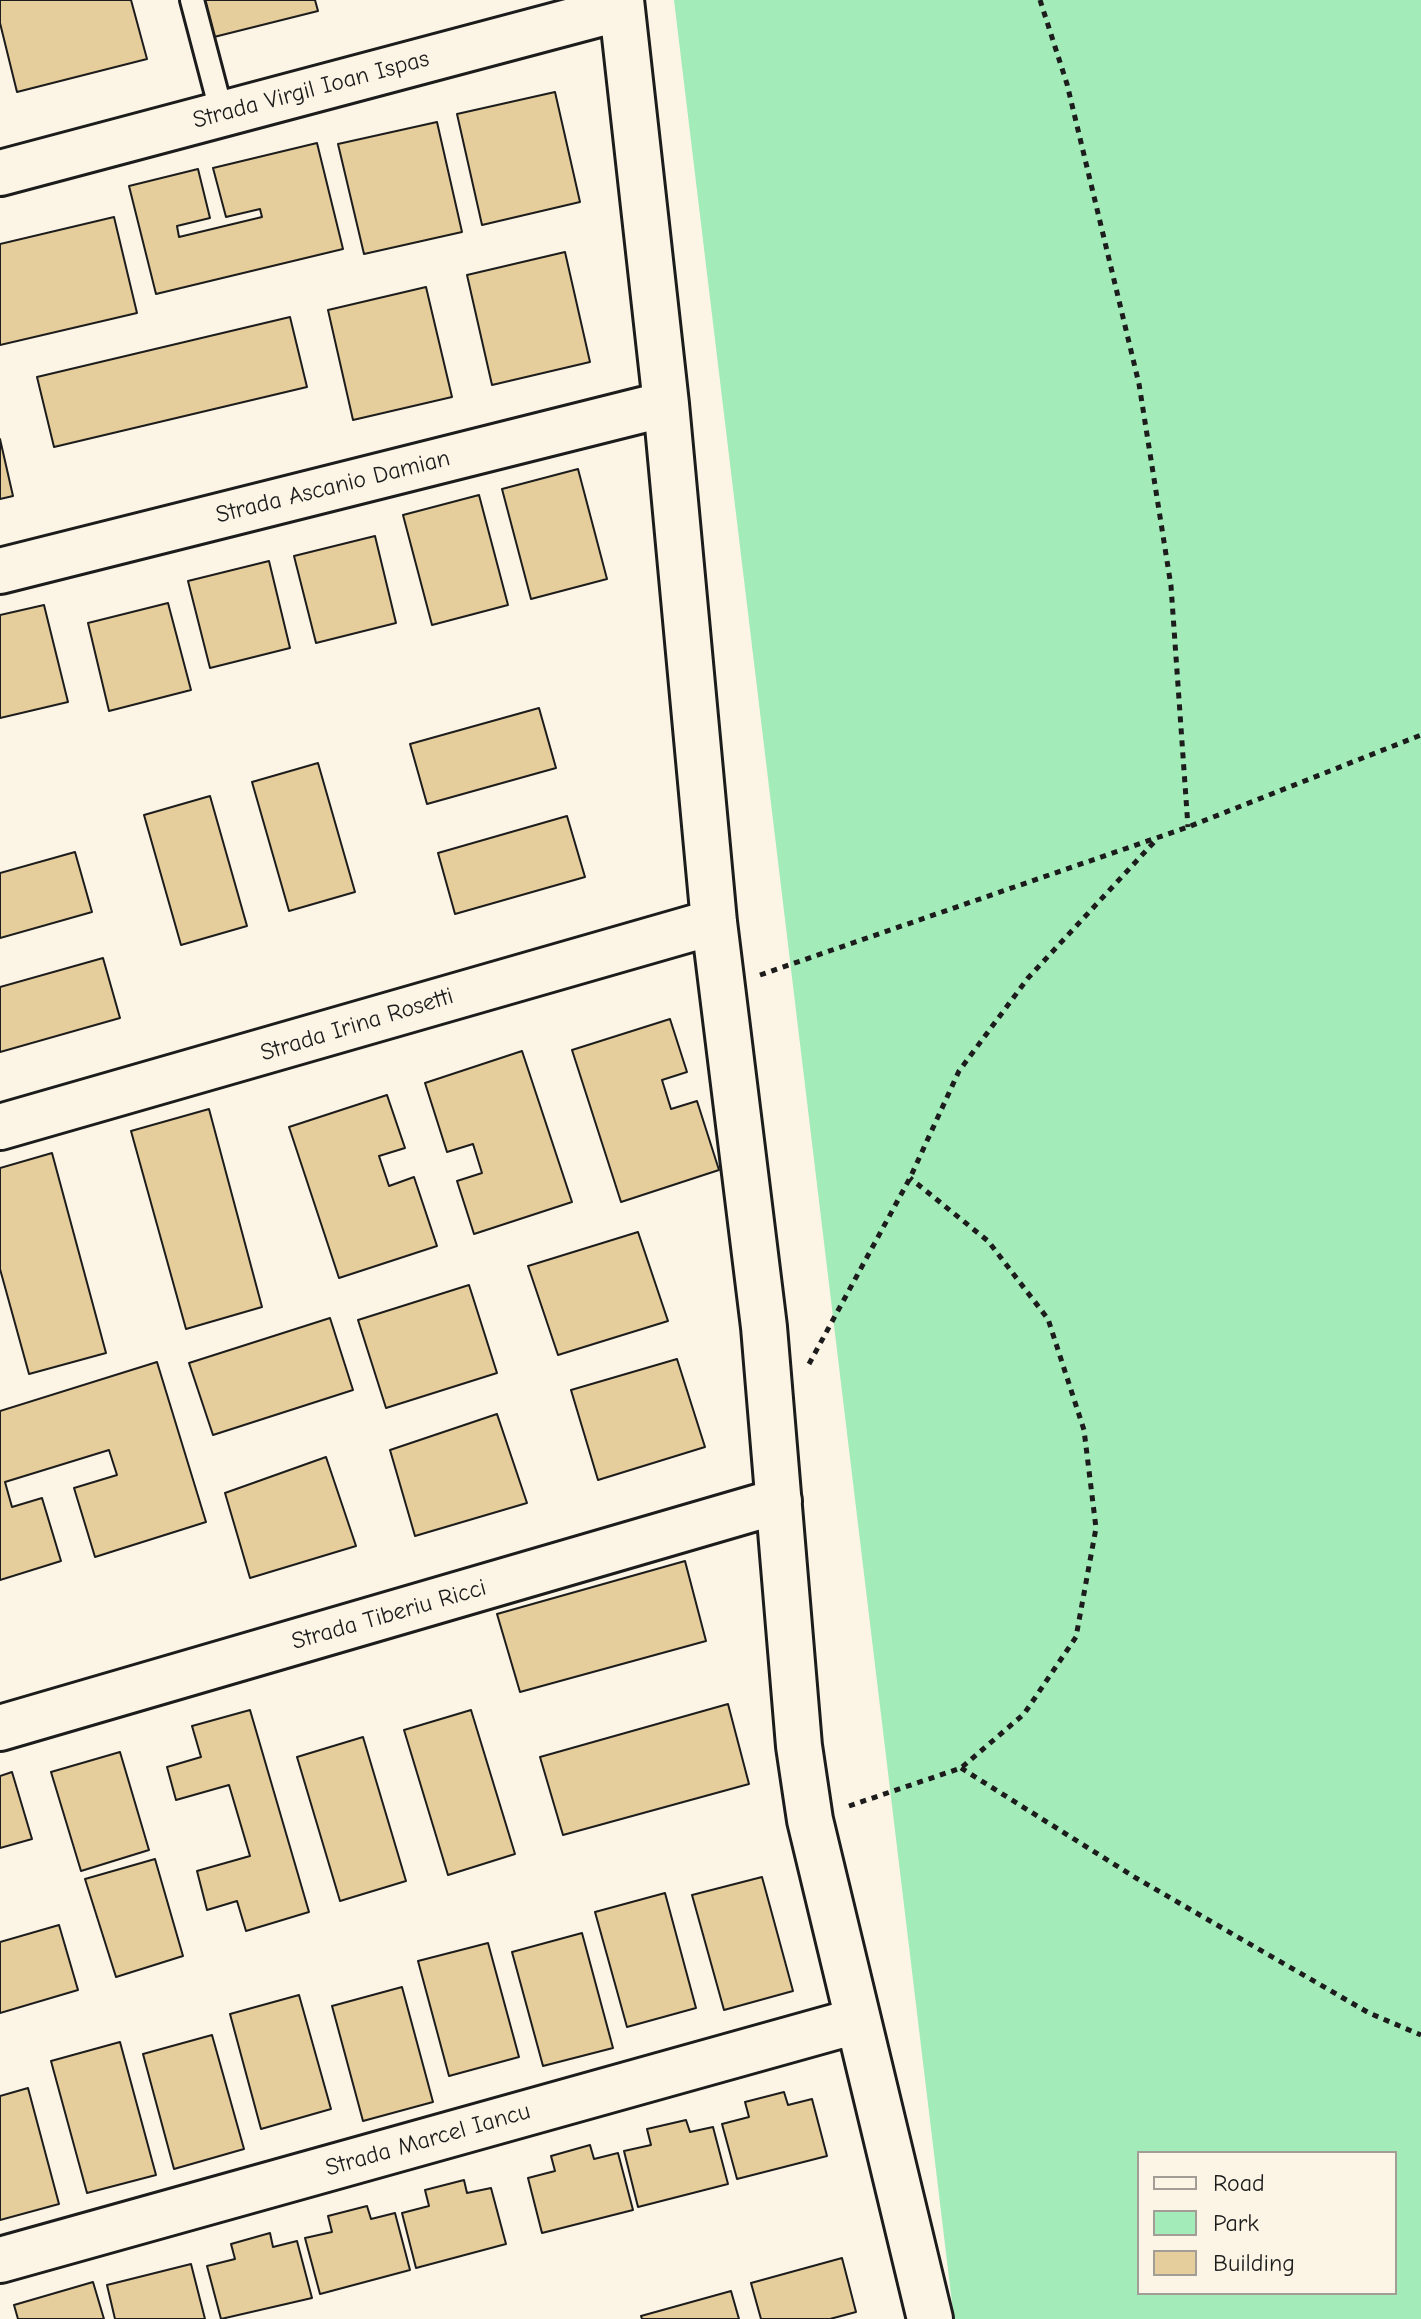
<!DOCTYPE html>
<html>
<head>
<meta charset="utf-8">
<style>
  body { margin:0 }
  #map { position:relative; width:1421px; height:2319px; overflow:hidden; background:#fcf5e5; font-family:"Comic Neue",sans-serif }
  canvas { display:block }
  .legend { position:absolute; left:1137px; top:2151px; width:260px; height:144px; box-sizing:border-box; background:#fcf5e5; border:2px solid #a29e95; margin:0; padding:10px 14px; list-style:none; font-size:24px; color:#1c1c1c }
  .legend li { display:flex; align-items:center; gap:16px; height:40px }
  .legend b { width:40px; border:2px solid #a29e95 }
</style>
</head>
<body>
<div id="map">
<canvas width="1421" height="2319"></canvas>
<ul class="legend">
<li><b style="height:10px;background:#fcf5e5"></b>Road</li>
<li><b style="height:22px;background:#a3ebb9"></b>Park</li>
<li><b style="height:22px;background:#e5cd9c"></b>Building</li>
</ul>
</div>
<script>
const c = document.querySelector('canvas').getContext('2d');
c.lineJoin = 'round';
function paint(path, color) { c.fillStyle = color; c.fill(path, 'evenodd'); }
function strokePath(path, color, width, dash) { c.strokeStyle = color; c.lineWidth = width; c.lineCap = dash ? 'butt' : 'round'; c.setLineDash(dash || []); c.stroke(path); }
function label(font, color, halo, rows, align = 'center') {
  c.font = font + ' "Comic Neue",sans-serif'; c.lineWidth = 6; c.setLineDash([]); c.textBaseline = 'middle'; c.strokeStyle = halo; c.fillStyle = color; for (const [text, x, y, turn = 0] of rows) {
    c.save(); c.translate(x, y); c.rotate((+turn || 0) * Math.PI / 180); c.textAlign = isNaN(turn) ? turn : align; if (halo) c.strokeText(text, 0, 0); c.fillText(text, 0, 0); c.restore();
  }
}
paint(new Path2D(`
  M 674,0 L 1421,0 L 1421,2319 L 954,2319 ZM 1139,2153 L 1395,2153 L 1395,2293 L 1139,2293 Z`), '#a3ebb9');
const building = new Path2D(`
  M 0,0 L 131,0 L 147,59 L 17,92 L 0,23 Z
  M 196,0 L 315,0 L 318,11 L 206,39 Z
  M 555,92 L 580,202 L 482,225 L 457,114 Z
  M 437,122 L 462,232 L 364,254 L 338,144 Z
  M 317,143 L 343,249 L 156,294 L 129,186 L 198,169 L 210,218 L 177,226 L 179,237 L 262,217 L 260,209 L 226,217 L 213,168 Z
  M 114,217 L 137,313 L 0,345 L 0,244 Z
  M 565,252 L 590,362 L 492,385 L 467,275 Z
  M 426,287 L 452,397 L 353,420 L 328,310 Z
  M 290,317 L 307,387 L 54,447 L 37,377 Z
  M 0,439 L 13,496 L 0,499 Z
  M 578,469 L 607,579 L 531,599 L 502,489 Z
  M 479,495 L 508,605 L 432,625 L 403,515 Z
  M 375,536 L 396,623 L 316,643 L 294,556 Z
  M 269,561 L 290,648 L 210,668 L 188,581 Z
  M 168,603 L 191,690 L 109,711 L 88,623 Z
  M 44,605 L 68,702 L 0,718 L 0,615 Z
  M 539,708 L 556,768 L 427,804 L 410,744 Z
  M 318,763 L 355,892 L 289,911 L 252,782 Z
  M 210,796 L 247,926 L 181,945 L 144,815 Z
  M 567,816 L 585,877 L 455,914 L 438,853 Z
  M 75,852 L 92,912 L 0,938 L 0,873 Z
  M 103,958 L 120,1018 L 0,1052 L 0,987 Z
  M 670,1019 L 687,1072 L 662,1080 L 671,1109 L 697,1101 L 719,1170 L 621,1202 L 572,1050 Z
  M 522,1051 L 572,1202 L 474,1234 L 457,1181 L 482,1173 L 473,1144 L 447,1152 L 425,1083 Z
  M 387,1095 L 405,1148 L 379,1156 L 389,1186 L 414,1177 L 437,1246 L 339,1278 L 289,1127 Z
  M 209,1109 L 262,1307 L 186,1329 L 131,1131 Z
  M 52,1153 L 106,1353 L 29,1374 L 0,1269 L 0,1168 Z
  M 638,1232 L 668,1321 L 558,1355 L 528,1266 Z
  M 469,1285 L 497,1373 L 386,1408 L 358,1320 Z
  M 330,1318 L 353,1390 L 213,1435 L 189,1363 Z
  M 677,1359 L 705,1447 L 598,1480 L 571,1390 Z
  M 157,1362 L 206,1522 L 95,1557 L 74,1488 L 117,1475 L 109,1450 L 5,1482 L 12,1507 L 42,1498 L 61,1561 L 0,1580 L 0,1411 Z
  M 497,1414 L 527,1503 L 415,1536 L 390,1450 Z
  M 326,1457 L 356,1546 L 250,1578 L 225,1493 Z
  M 685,1561 L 706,1641 L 520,1692 L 497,1614 Z
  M 728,1704 L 749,1784 L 563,1835 L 540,1757 Z
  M 250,1710 L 309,1912 L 246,1931 L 237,1901 L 207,1910 L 197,1871 L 250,1856 L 229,1785 L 176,1800 L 167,1767 L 201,1757 L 192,1726 Z
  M 471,1710 L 515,1854 L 448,1875 L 404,1730 Z
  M 363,1737 L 406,1881 L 340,1901 L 297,1757 Z
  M 120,1752 L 149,1850 L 81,1871 L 51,1772 Z
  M 12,1772 L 32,1839 L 0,1848 L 0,1776 Z
  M 155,1859 L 183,1956 L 116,1977 L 85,1879 Z
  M 762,1877 L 793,1991 L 724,2010 L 692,1895 Z
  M 665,1893 L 696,2008 L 627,2027 L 595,1912 Z
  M 59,1925 L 78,1990 L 0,2013 L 0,1942 Z
  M 582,1933 L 613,2048 L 543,2066 L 512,1952 Z
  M 488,1943 L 519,2057 L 449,2076 L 418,1961 Z
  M 402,1987 L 433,2102 L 363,2121 L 332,2006 Z
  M 299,1995 L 331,2109 L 261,2129 L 230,2014 Z
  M 212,2035 L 244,2149 L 174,2169 L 143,2054 Z
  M 120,2042 L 156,2175 L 87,2193 L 51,2061 Z
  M 28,2088 L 59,2204 L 0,2220 L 0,2096 Z
  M 784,2092 L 788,2105 L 812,2099 L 827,2156 L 737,2179 L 722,2124 L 749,2117 L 745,2102 Z
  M 686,2120 L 690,2132 L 713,2127 L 728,2184 L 638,2207 L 624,2151 L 651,2145 L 647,2129 Z
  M 590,2145 L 594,2159 L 618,2153 L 633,2210 L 542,2233 L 528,2178 L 555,2171 L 551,2156 Z
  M 464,2180 L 467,2193 L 491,2188 L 506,2244 L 416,2268 L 402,2213 L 429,2206 L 425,2190 Z
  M 367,2206 L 371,2219 L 395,2213 L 410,2270 L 320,2294 L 305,2238 L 332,2232 L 328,2216 Z
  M 270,2233 L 273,2247 L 297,2241 L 312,2298 L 221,2319 L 207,2266 L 235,2259 L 231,2244 Z
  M 842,2258 L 856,2312 L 830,2319 L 761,2319 L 751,2283 Z
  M 191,2264 L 205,2319 L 115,2319 L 107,2285 Z
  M 93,2282 L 104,2319 L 18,2319 L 14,2305 Z
  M 731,2291 L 739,2319 L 642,2319 L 641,2316 Z`);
paint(building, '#e5cd9c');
strokePath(building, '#1c1c1c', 2);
const lane = new Path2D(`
  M 192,0 L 222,114`);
const street = new Path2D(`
  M 621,0 L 666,404 L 714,922 L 764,1327 L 799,1746 L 810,1820 L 930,2319
  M 0,173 L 621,8
  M 0,571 L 666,404
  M 0,1127 L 714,922
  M 0,1728 L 779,1501
  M 0,2260 L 856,2021`);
strokePath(lane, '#1c1c1c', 28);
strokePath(street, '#1c1c1c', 50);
strokePath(new Path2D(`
  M 1040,0 L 1067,84 L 1139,384 L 1171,586 L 1188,827
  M 760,975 L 1188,827 L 1421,735
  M 809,1364 L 910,1178 L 959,1071 L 1028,978 L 1156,840
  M 961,1768 L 1136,1878 L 1369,2013 L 1421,2035
  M 849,1806 L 961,1768 L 1024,1714 L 1076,1637 L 1096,1528 L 1084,1430 L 1048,1319 L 988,1241 L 910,1178`), '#1c1c1c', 5, [6, 6]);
strokePath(lane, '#fcf5e5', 22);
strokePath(street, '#fcf5e5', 44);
label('24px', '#1c1c1c', '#fcf5e5', [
  ["Strada Virgil Ioan Ispas",311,90,-15],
  ["Strada Ascanio Damian",333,487,-14],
  ["Strada Irina Rosetti",357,1025,-17],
  ["Strada Tiberiu Ricci",389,1615,-16],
  ["Strada Marcel Iancu",428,2140,-16]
]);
</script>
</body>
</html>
